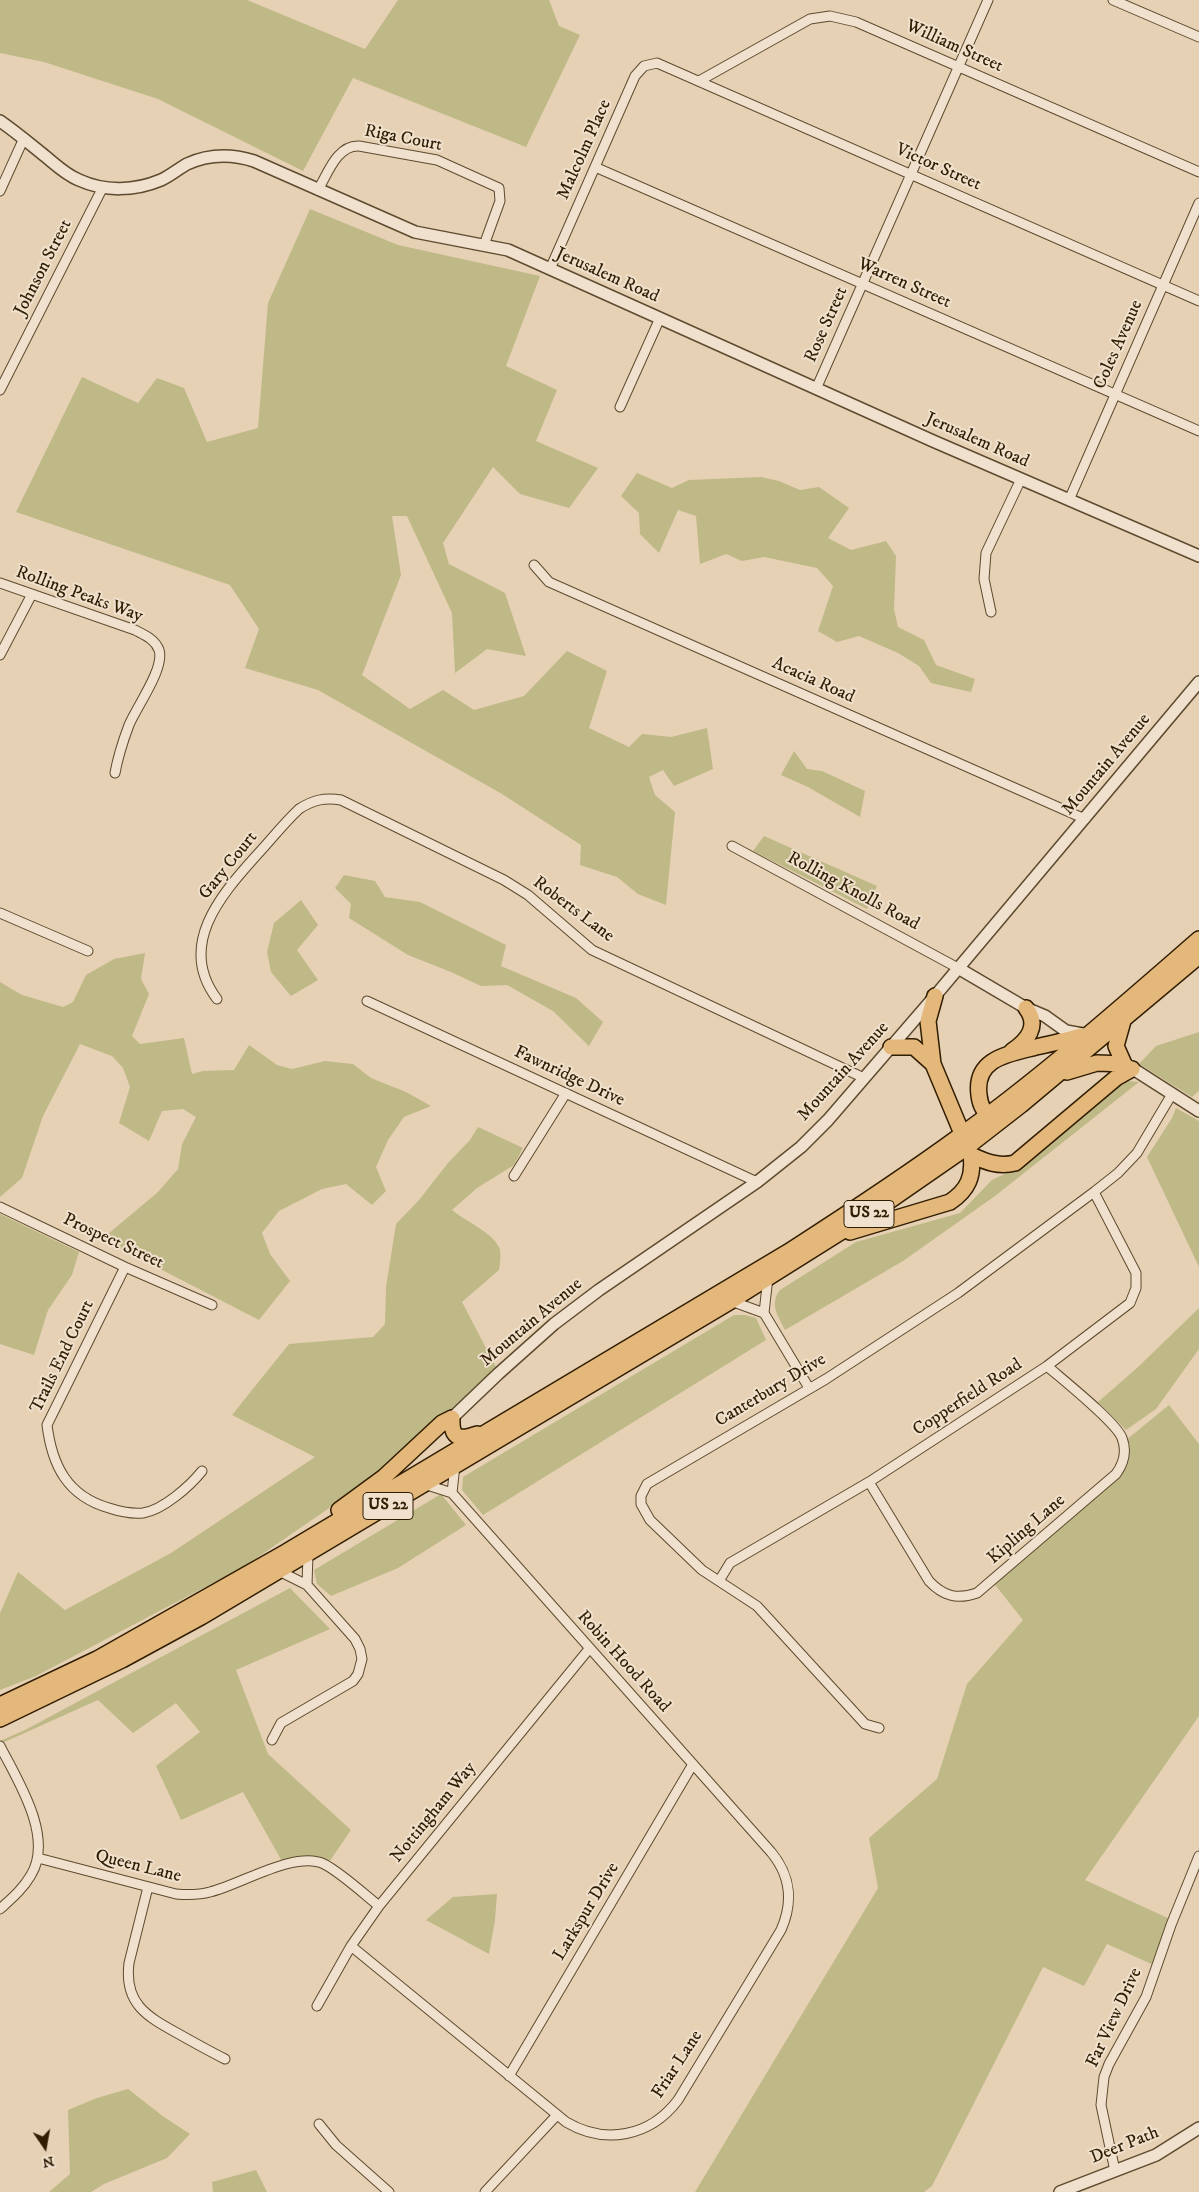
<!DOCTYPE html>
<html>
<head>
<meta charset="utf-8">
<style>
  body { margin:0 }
  #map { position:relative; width:1199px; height:2192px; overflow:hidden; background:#e7d1b4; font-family:"IM FELL DW Pica",serif }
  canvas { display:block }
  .north { position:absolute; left:20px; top:2122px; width:50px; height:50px; -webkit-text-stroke:4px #efe1ce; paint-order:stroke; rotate:168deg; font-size:14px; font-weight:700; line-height:20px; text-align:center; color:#311d01 }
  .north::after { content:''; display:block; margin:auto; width:18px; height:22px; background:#311d01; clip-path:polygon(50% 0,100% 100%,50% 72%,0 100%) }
</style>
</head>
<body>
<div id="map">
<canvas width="1199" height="2192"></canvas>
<div class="north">N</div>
</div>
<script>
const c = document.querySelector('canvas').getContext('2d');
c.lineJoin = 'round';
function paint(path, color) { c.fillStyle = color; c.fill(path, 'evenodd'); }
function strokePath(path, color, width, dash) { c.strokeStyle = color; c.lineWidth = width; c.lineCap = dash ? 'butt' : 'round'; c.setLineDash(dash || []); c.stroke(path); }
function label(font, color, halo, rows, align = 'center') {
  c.font = font + ' "IM FELL DW Pica",serif'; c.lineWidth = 4; c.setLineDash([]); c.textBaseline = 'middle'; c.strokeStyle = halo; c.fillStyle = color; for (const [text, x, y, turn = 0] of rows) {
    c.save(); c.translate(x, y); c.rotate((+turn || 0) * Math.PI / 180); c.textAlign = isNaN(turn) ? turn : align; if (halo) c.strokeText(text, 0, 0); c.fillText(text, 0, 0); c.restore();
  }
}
paint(new Path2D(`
  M 0,0 L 247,0 L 365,49 L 398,0 L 549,0 L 559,26 L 580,35 L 526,147 L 353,78 L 303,171 L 158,99 L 44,62 L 0,53 Z
  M 310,209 L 398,245 L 540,276 L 506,366 L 557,390 L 536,441 L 598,468 L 569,508 L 520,494 L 493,467 L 443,543 L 449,564 L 505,593 L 526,656 L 487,649 L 455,673 L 452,613 L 407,516 L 392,516 L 401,575 L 362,675 L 410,709 L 443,690 L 474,710 L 524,696 L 567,651 L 607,671 L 589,728 L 629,747 L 642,734 L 671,737 L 707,728 L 713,769 L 674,786 L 663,770 L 649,777 L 655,795 L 675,812 L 666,905 L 638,894 L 617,877 L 580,865 L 581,845 L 502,794 L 318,690 L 245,668 L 259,629 L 230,585 L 16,512 L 82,377 L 138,403 L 157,378 L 184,388 L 207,442 L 258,428 L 268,303 Z
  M 637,473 L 672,488 L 689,480 L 761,477 L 779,481 L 800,490 L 819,487 L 849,508 L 828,538 L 851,550 L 886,541 L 896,556 L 894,609 L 898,627 L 924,640 L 936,665 L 975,679 L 971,692 L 931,683 L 919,666 L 898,653 L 859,636 L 837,642 L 818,631 L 833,586 L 817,568 L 764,557 L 742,561 L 726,554 L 700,564 L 696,516 L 678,510 L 659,553 L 640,534 L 639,513 L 621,496 Z
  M 794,751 L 807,769 L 822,771 L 865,791 L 860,817 L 808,787 L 781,775 Z
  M 764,836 L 877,886 L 867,909 L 753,851 Z
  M 344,875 L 375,881 L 385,897 L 420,902 L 506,945 L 501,966 L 576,998 L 603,1022 L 589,1046 L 553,1011 L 507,985 L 481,986 L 451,972 L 408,955 L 349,918 L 351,904 L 335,888 Z
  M 301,900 L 318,925 L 297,950 L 318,980 L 291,996 L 271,972 L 267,952 L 274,923 Z
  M 145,953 L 141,979 L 149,994 L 132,1036 L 140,1044 L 184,1038 L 192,1074 L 203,1071 L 234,1070 L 249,1045 L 277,1065 L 292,1069 L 325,1061 L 353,1064 L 371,1078 L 406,1092 L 431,1106 L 404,1117 L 388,1140 L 376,1167 L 386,1191 L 372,1205 L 346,1184 L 322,1189 L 279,1211 L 262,1233 L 270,1254 L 290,1281 L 259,1320 L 102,1239 L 158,1192 L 178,1169 L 182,1144 L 196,1117 L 183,1109 L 162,1111 L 149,1141 L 119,1123 L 130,1087 L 123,1068 L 112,1056 L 80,1044 L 43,1116 L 22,1178 L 0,1197 L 0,982 L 22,995 L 63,1007 L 73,1002 L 86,975 L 114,959 Z
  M 1199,1032 L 1199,1091 L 1192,1097 L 1139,1064 L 1156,1046 Z
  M 1128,1081 L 1139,1082 L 995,1196 L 903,1261 L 785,1330 C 778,1316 769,1304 780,1290 L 856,1242 L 960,1213 L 992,1180 L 1019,1167 L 1119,1086 Z
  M 1176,1108 L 1199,1121 L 1199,1267 L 1147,1157 L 1172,1118 Z
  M 478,1127 L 523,1148 L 514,1165 L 477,1188 L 452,1210 C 465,1221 496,1234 500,1250 C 501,1256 500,1264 499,1270 L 462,1302 L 497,1369 L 380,1473 L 245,1566 L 36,1676 L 0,1690 L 0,1613 L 18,1572 L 65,1610 L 171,1553 L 315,1457 L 232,1415 L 289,1344 L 373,1337 L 385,1324 L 386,1287 L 396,1224 L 419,1200 L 448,1163 L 470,1140 Z
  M 0,1214 L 79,1252 L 72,1275 L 48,1310 L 34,1355 L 0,1344 Z
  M 1199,1308 L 1199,1349 L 1156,1409 L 1126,1430 L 1098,1402 L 1137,1368 Z
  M 734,1315 L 745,1315 L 756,1318 L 766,1340 L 483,1515 L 462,1490 L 463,1477 Z
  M 1169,1405 L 1199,1444 L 1199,1716 L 1085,1880 L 1172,1920 L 1158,1967 L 1107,1944 L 1084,1986 L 1043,1967 L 932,2186 L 924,2192 L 695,2192 L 878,1888 L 869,1838 L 937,1779 L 967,1684 L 1023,1620 L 988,1576 L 1116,1472 L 1120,1445 Z
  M 441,1494 L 466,1525 L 398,1568 L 331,1596 L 317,1584 L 314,1570 Z
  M 290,1588 L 330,1629 L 236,1670 L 268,1754 L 351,1830 L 325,1868 L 305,1860 L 283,1863 L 243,1792 L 181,1820 L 156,1766 L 200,1732 L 176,1703 L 133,1733 L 98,1700 L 0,1744 L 0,1741 L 25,1730 Z
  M 497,1894 L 495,1920 L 489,1954 L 426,1920 L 453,1897 Z
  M 128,2089 L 164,2117 L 190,2134 L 167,2158 L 104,2184 L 91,2192 L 49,2192 L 70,2174 L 68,2110 L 97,2098 Z
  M 256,2170 L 267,2192 L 213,2192 L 212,2182 Z`), '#beb987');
const minor = new Path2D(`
  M 1113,0 L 1199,37
  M 699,81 L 810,19 L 830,16 L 856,22 L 1199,172
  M 595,167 L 1199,431
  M 318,190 C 328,173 337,145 359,146 L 437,160 L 499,188 L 500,201 L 484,245
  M 0,191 L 24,138
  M 550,269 L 635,76 L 644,66 L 657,63 L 1199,301
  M 816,389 L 988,0
  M 0,390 L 103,187
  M 620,407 L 660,318
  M 1069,500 L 1199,203
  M 534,565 L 549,582 L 1085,819
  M 0,583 L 135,630 C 144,635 155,639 159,650 C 165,668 137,706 129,725 C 123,741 118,756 115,773
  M 991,612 L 984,579 L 986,553 L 1021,479
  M 0,655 L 32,594
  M 732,846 L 958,968
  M 0,913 L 88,951
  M 217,999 C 177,946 220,896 255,857 C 270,841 283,824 299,809 C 313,800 325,797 341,800 L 504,880 L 528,895 L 592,950 L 864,1078
  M 367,1001 L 757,1182
  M 514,1176 L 566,1093
  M 0,1207 L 125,1267 L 212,1305
  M 125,1267 L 47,1425 C 52,1465 67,1496 109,1508 C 121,1512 131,1514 143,1513 C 163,1510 190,1486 202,1471
  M 768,1277 L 764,1313 L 809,1388
  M 731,1301 L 764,1313
  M 869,1482 L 929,1581 C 943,1596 957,1600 977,1593 L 1116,1474 C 1124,1463 1127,1451 1122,1438 C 1116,1422 1063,1380 1047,1366
  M 452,1493 L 455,1465
  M 719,1581 L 730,1563 L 869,1482 L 1047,1366 L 1130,1303 L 1136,1288 L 1136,1273 L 1094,1192
  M 307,1585 L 308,1554
  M 879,1728 L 865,1724 L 757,1606 L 702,1570 L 650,1520 L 641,1504 L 641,1496 L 647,1484 L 826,1379 L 958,1293 L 1094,1192 L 1118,1173 L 1137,1153 L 1172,1094
  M 272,1740 L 281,1723 L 353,1681 L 358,1674 L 362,1659 L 360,1649 L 355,1639 L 307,1585 L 279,1571
  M 0,1746 C 18,1781 54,1837 31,1875 C 23,1889 11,1899 0,1909
  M 38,1858 L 176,1894 C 188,1895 199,1895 210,1892 C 240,1885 295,1850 324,1864 C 340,1872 364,1894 379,1906
  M 148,1887 L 129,1963 C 124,2003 146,2016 177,2033 C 193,2042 209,2051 225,2059
  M 351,1946 L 566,2122 C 605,2145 650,2137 678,2100 L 781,1930 C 793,1903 791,1876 771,1852 L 452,1493 L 424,1484
  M 317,2006 L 351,1946 L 379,1906 L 589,1649
  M 509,2076 L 693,1764
  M 319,2124 L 336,2145 L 389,2192
  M 1115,2171 L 1101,2105 L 1104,2077 L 1109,2064 L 1146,1997 L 1171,1925 L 1199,1856
  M 485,2192 L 557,2115`);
const tertiary = new Path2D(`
  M 0,121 C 16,132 30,144 45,156 C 56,165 66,175 79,180 C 105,192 135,191 161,180 C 170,176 178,169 187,164 C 209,154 232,154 254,161 L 415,232 L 508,250 L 933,441 L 1199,556
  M 958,968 L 1026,1008 L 1045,1016 L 1066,1031 L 1083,1034
  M 1127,1065 L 1199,1111
  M 452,1418 L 498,1374 L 554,1324 L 599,1290 L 757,1182 L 801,1147 L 828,1120 L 935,996 L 1199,682
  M 1060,2192 L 1156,2155 L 1199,2128`);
const trunk = new Path2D(`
  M 1123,1021 L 1116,1046 L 1124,1064
  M 891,1047 L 914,1047 L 933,1064
  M 1012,1051 C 1027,1041 1040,1026 1026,1008
  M 1067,1072 L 1097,1063 L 1124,1064
  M 996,1119 C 985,1116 980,1105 979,1095 C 974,1058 1009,1054 1036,1047 C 1051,1044 1066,1040 1081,1036
  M 971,1155 C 986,1162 998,1167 1015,1163 L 1116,1078 L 1132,1069
  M 850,1232 L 950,1202 C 968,1190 974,1176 971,1155 L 933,1064 L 928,1021 L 935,996
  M 339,1510 L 384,1477 L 442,1423 L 452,1418 C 451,1439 459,1440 477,1434
  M 0,1705 L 97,1659 L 286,1552 L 788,1252 C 847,1214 905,1176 961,1135 C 1044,1075 1122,1006 1199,939
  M 0,1719 L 122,1660 L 201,1617 L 731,1301 L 876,1210 L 967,1147 L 1021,1105 L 1199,956`);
strokePath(minor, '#5e4a2e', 11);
strokePath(tertiary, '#5e4a2e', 14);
strokePath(trunk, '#311d01', 18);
strokePath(minor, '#efe1ce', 9);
strokePath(tertiary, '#efe1ce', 11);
strokePath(trunk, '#e4b87a', 15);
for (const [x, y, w] of [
  [869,1214,50],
  [388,1506,50]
]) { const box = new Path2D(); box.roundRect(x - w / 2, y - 13.5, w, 27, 4); c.fillStyle = '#efe1ce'; c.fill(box); strokePath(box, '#311d01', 1); }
label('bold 16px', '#311d01', null, [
  ["US 22",869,1214],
  ["US 22",388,1506]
]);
label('18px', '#311d01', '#efe1ce', [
  ["William Street",954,47,24],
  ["Riga Court",403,139,11],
  ["Malcolm Place",585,150,-66],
  ["Victor Street",938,168,24],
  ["Johnson Street",44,268,-63],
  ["Jerusalem Road",607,276,24],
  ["Warren Street",904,284,24],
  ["Rose Street",827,325,-66],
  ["Coles Avenue",1119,345,-66],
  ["Jerusalem Road",977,441,24],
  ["Rolling Peaks Way",79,595,20],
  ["Acacia Road",813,681,24],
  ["Mountain Avenue",1107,765,-50],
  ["Gary Court",229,866,-51],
  ["Rolling Knolls Road",853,892,28],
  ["Roberts Lane",573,910,37],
  ["Mountain Avenue",844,1072,-48],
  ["Fawnridge Drive",569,1077,25],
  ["Prospect Street",113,1242,25],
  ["Mountain Avenue",532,1323,-40],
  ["Trails End Court",63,1357,-64],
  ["Canterbury Drive",771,1391,-31],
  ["Copperfield Road",968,1398,-33],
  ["Kipling Lane",1027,1530,-41],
  ["Robin Hood Road",623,1662,48],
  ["Nottingham Way",434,1813,-51],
  ["Queen Lane",138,1867,14],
  ["Larkspur Drive",587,1912,-59],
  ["Far View Drive",1115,2018,-65],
  ["Friar Lane",678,2065,-57],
  ["Deer Path",1125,2146,-22]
]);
</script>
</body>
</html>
